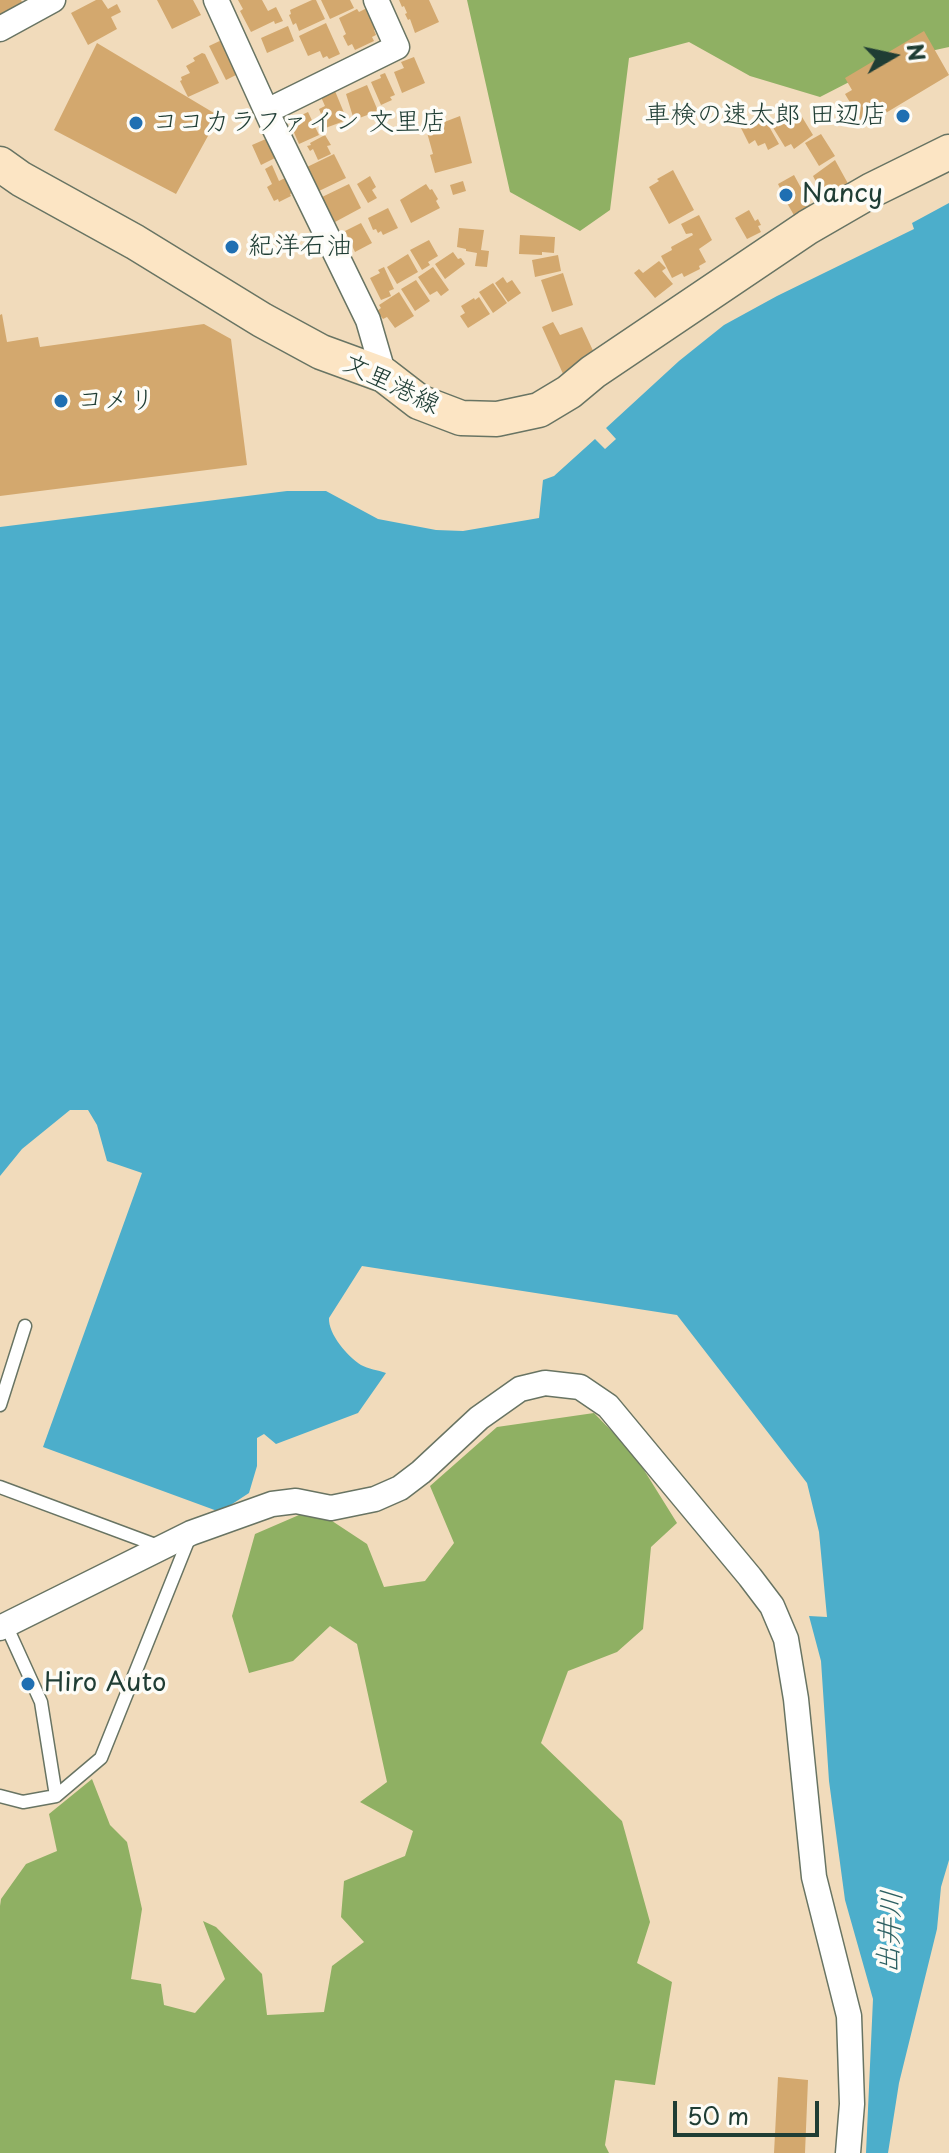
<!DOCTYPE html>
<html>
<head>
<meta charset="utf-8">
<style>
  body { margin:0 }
  #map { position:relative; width:949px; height:2153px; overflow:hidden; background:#f1dbbb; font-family:"Playpen Sans",sans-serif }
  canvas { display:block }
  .north { position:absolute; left:853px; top:16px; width:80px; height:80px; -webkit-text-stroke:6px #fdfcf7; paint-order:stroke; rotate:81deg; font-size:22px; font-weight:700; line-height:32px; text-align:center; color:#1f3d34 }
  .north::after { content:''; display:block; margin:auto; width:28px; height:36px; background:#1f3d34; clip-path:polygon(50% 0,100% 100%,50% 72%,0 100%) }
  .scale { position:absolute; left:673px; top:2101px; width:146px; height:36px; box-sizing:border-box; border:4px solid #1f3d34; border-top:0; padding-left:10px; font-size:24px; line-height:28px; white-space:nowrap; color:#1f3d34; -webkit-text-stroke:6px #fdfcf7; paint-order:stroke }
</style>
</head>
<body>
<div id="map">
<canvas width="949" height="2153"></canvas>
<div class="north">N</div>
<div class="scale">50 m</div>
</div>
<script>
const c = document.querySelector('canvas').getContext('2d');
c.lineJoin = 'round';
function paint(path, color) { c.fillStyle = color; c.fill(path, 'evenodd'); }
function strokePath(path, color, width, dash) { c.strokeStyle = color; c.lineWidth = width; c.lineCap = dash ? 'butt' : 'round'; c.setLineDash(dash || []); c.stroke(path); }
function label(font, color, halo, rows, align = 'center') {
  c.font = font + ' "Playpen Sans","Klee One",sans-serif'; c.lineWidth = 7; c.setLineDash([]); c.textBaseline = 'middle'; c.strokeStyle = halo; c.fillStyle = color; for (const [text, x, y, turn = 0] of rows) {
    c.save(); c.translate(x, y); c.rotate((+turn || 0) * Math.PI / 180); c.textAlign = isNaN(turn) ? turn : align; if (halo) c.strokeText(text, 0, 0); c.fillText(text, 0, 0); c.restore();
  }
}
paint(new Path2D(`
  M 467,0 L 949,0 L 949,47 L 894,59 L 820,97 L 750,76 L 689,42 L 629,58 L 610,210 L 580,231 L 510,192 Z
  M 594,1413 L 634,1454 L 677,1523 L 651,1547 L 643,1629 L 617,1652 L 568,1671 L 541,1743 L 622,1821 L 650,1922 L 637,1963 L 672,1982 L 655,2085 L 615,2080 L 605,2145 L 609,2153 L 0,2153 L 0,1906 L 1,1899 L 26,1864 L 57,1851 L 49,1814 L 92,1779 L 110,1825 L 127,1842 L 142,1909 L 131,1979 L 161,1984 L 164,2005 L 195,2013 L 225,1979 L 203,1921 L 216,1927 L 262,1974 L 267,2015 L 324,2012 L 332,1966 L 364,1942 L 341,1917 L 344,1881 L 405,1856 L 413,1831 L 360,1802 L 387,1782 L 357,1644 L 330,1626 L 293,1661 L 249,1673 L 232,1616 L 255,1534 L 299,1515 L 326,1517 L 367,1544 L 384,1587 L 425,1581 L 454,1543 L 430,1486 L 497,1427 Z`), '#8fb063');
paint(new Path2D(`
  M 949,203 L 949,1860 L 941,1887 L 937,1929 L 899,2083 L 888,2153 L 866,2153 L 873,1999 L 845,1900 L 829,1781 L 821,1661 L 809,1616 L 827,1617 L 819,1532 L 807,1483 L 677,1315 L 362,1266 L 329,1318 C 328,1334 348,1357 361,1365 C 368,1369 378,1370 386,1373 L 358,1413 L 276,1444 L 264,1434 L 257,1438 L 257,1466 L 249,1493 L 220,1512 L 43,1447 L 142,1173 L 107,1161 L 97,1125 L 88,1110 L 70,1110 L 22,1149 L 0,1176 L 0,527 L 287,491 L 326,491 L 378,519 L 436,530 L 463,531 L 539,518 L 543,480 L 554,476 L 595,439 L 605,449 L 616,439 L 606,428 L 679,361 L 724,325 L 777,296 L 914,229 L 912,223 Z`), '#4caecb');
paint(new Path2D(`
  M 0,0 L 21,0 L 25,7 L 0,19 Z
  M 96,0 L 102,0 L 108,9 L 117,4 L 121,12 L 111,17 L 117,29 L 88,45 L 71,13 Z
  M 157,0 L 193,0 L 201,15 L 172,29 Z
  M 238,0 L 262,0 L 268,11 L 276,7 L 283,21 L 275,24 L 274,21 L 251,32 L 240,11 L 243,9 Z
  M 312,0 L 316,0 L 325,19 L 299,31 L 296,23 L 293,25 L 289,15 L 291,14 L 290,10 Z
  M 321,0 L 350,0 L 354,8 L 330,19 Z
  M 399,0 L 429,0 L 439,22 L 415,33 L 410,19 L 408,20 L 405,14 L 407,13 L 404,6 L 402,7 Z
  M 367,8 L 377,28 L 374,30 L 376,35 L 372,37 L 374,41 L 355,50 L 352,44 L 348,46 L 343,36 L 346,34 L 339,18 L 357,9 L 359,12 Z
  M 326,23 L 340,54 L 329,59 L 327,56 L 323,58 L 320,51 L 308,56 L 299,36 Z
  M 288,26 L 294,41 L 267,53 L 261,38 Z
  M 924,31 L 949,75 L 864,126 L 845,94 L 852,90 L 845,78 Z
  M 226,38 L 242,72 L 226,80 L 209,46 Z
  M 97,43 L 219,116 L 176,194 L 54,130 Z
  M 202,53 L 205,54 L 219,83 L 188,97 L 180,81 L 182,80 L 181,77 L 190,73 L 186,66 L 195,61 L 193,58 Z
  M 414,57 L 425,83 L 402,93 L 394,72 L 404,68 L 401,62 Z
  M 385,73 L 395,95 L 390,97 L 392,100 L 381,105 L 371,82 L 381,78 L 380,75 Z
  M 367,85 L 378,111 L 354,120 L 346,94 Z
  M 335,91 L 347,120 L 320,130 L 317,121 L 323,119 L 319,109 L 325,106 L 321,97 Z
  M 308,112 L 319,135 L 299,144 L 289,121 Z
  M 799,112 L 813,135 L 794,149 L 791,144 L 785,147 L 772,126 Z
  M 762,114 L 779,144 L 768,150 L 765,143 L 758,146 L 755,140 L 749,144 L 740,126 Z
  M 460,116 L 472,163 L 435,173 L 430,155 L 433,154 L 426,129 Z
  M 821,134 L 835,156 L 819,166 L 805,143 Z
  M 275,135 L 283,154 L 261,165 L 252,145 Z
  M 325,135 L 331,145 L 327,146 L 331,154 L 318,160 L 313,149 L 310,151 L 307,146 L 311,145 L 310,143 Z
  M 334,154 L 346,178 L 319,191 L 307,167 Z
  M 835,160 L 851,189 L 832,200 L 829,194 L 824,197 L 813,176 Z
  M 272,165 L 279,181 L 293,174 L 300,189 L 290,194 L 291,196 L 279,202 L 278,199 L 274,201 L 267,187 L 272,184 L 265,169 Z
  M 673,170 L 694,210 L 669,224 L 649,187 L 659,181 L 657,179 Z
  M 794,175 L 812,208 L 795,217 L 779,189 L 780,188 L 778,184 Z
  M 370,176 L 376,187 L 372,190 L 377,198 L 368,203 L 357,184 Z
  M 463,181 L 466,191 L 453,195 L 450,185 Z
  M 349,184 L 361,208 L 335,222 L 322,197 Z
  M 426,184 L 430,190 L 432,189 L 438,199 L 436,201 L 440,208 L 411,223 L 400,200 Z
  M 388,208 L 398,228 L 383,235 L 381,231 L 378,233 L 376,229 L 373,230 L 368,218 Z
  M 749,210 L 755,221 L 758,219 L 761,225 L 758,226 L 761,232 L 747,239 L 735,218 Z
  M 699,215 L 712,240 L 699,249 L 706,262 L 699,266 L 700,269 L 684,277 L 682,273 L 672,278 L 661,256 L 672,250 L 671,247 L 693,235 L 692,233 L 686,234 L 681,224 Z
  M 361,223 L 372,243 L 355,252 L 345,231 Z
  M 459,228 L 484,230 L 481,250 L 489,251 L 487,267 L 475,266 L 477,253 L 466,251 L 466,249 L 457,247 Z
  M 520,235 L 555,237 L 554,253 L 542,252 L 542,255 L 519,254 Z
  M 429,240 L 438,256 L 428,262 L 430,265 L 422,270 L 410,250 Z
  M 453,252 L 458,259 L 461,258 L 465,264 L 445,279 L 435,264 Z
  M 408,254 L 418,272 L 397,284 L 387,267 Z
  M 558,255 L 561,271 L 535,277 L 532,260 Z
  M 659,261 L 666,268 L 662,271 L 673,284 L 655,298 L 634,273 L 639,269 L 643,273 Z
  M 384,267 L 394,289 L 389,291 L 391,296 L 381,300 L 370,278 L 380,273 L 378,270 Z
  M 433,267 L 449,290 L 441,296 L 437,291 L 430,295 L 418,277 Z
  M 563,273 L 573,305 L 552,312 L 541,280 Z
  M 503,277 L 507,283 L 512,280 L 521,293 L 508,302 L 495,283 Z
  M 416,280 L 430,301 L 415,311 L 401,289 Z
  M 493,283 L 507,303 L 493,313 L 479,292 Z
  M 399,292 L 414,316 L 395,328 L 387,317 L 383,319 L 377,311 L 381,308 L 379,305 Z
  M 479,297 L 490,314 L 468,328 L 460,316 L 465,313 L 461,306 L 474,298 L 475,300 Z
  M 2,314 L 7,342 L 38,337 L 40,347 L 204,324 L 231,339 L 247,465 L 0,496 L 0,315 Z
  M 553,322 L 560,335 L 582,327 L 596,357 L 564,376 L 542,327 Z
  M 778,2077 L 808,2080 L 805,2153 L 774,2153 Z`), '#d3a86e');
const lane = new Path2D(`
  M 0,1405 L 25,1326
  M 0,1487 L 161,1547
  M 6,1625 L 41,1702 L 56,1796 L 101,1758 L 190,1536
  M 0,1796 L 23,1802 L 56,1796`);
const street = new Path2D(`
  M 216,0 L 271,121 L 368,320 L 384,375
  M 0,29 L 53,0
  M 267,111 L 397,47 L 376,0
  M 0,1628 L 191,1533 L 272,1504 L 296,1501 L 331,1508 L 375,1499 L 400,1488 L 421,1472 L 479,1418 L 520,1389 L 545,1383 L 580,1387 L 608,1406 L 750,1577 L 772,1606 L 786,1639 L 796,1699 L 814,1877 L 849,2016 L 852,2104 L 848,2153`);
const secondary = new Path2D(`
  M 0,164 L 21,179 L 135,242 L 262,320 L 321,352 L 384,375 L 419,402 L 461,418 L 497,419 L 539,410 L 569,392 L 593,372 L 808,227 L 872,190 L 949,152`);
strokePath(lane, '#687463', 15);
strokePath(street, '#687463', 27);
strokePath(secondary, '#687463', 37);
strokePath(lane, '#fff', 12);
strokePath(street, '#fff', 24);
strokePath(secondary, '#fce5c4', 34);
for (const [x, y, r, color] of [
  [903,116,8,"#1f6fb2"],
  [136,123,8,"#1f6fb2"],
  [786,195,8,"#1f6fb2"],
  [232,247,8,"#1f6fb2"],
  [61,401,8,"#1f6fb2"],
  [28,1684,8,"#1f6fb2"]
]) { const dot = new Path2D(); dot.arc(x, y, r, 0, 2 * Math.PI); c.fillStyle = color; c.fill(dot); strokePath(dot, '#fdfcf7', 3); }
label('26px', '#1f3d34', '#fdfcf7', [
  ["車検の速太郎 田辺店",887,116,"right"],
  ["ココカラファイン 文里店",152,123],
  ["Nancy",802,195],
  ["紀洋石油",248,247],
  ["コメリ",77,401],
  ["Hiro Auto",44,1684]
], 'left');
label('26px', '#1f3d34', '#fdfcf7', [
  ["文里港線",391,385,26]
]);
label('italic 28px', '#2c5f61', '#fdfcf7', [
  ["出井川",891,1932,-87]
]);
</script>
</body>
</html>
